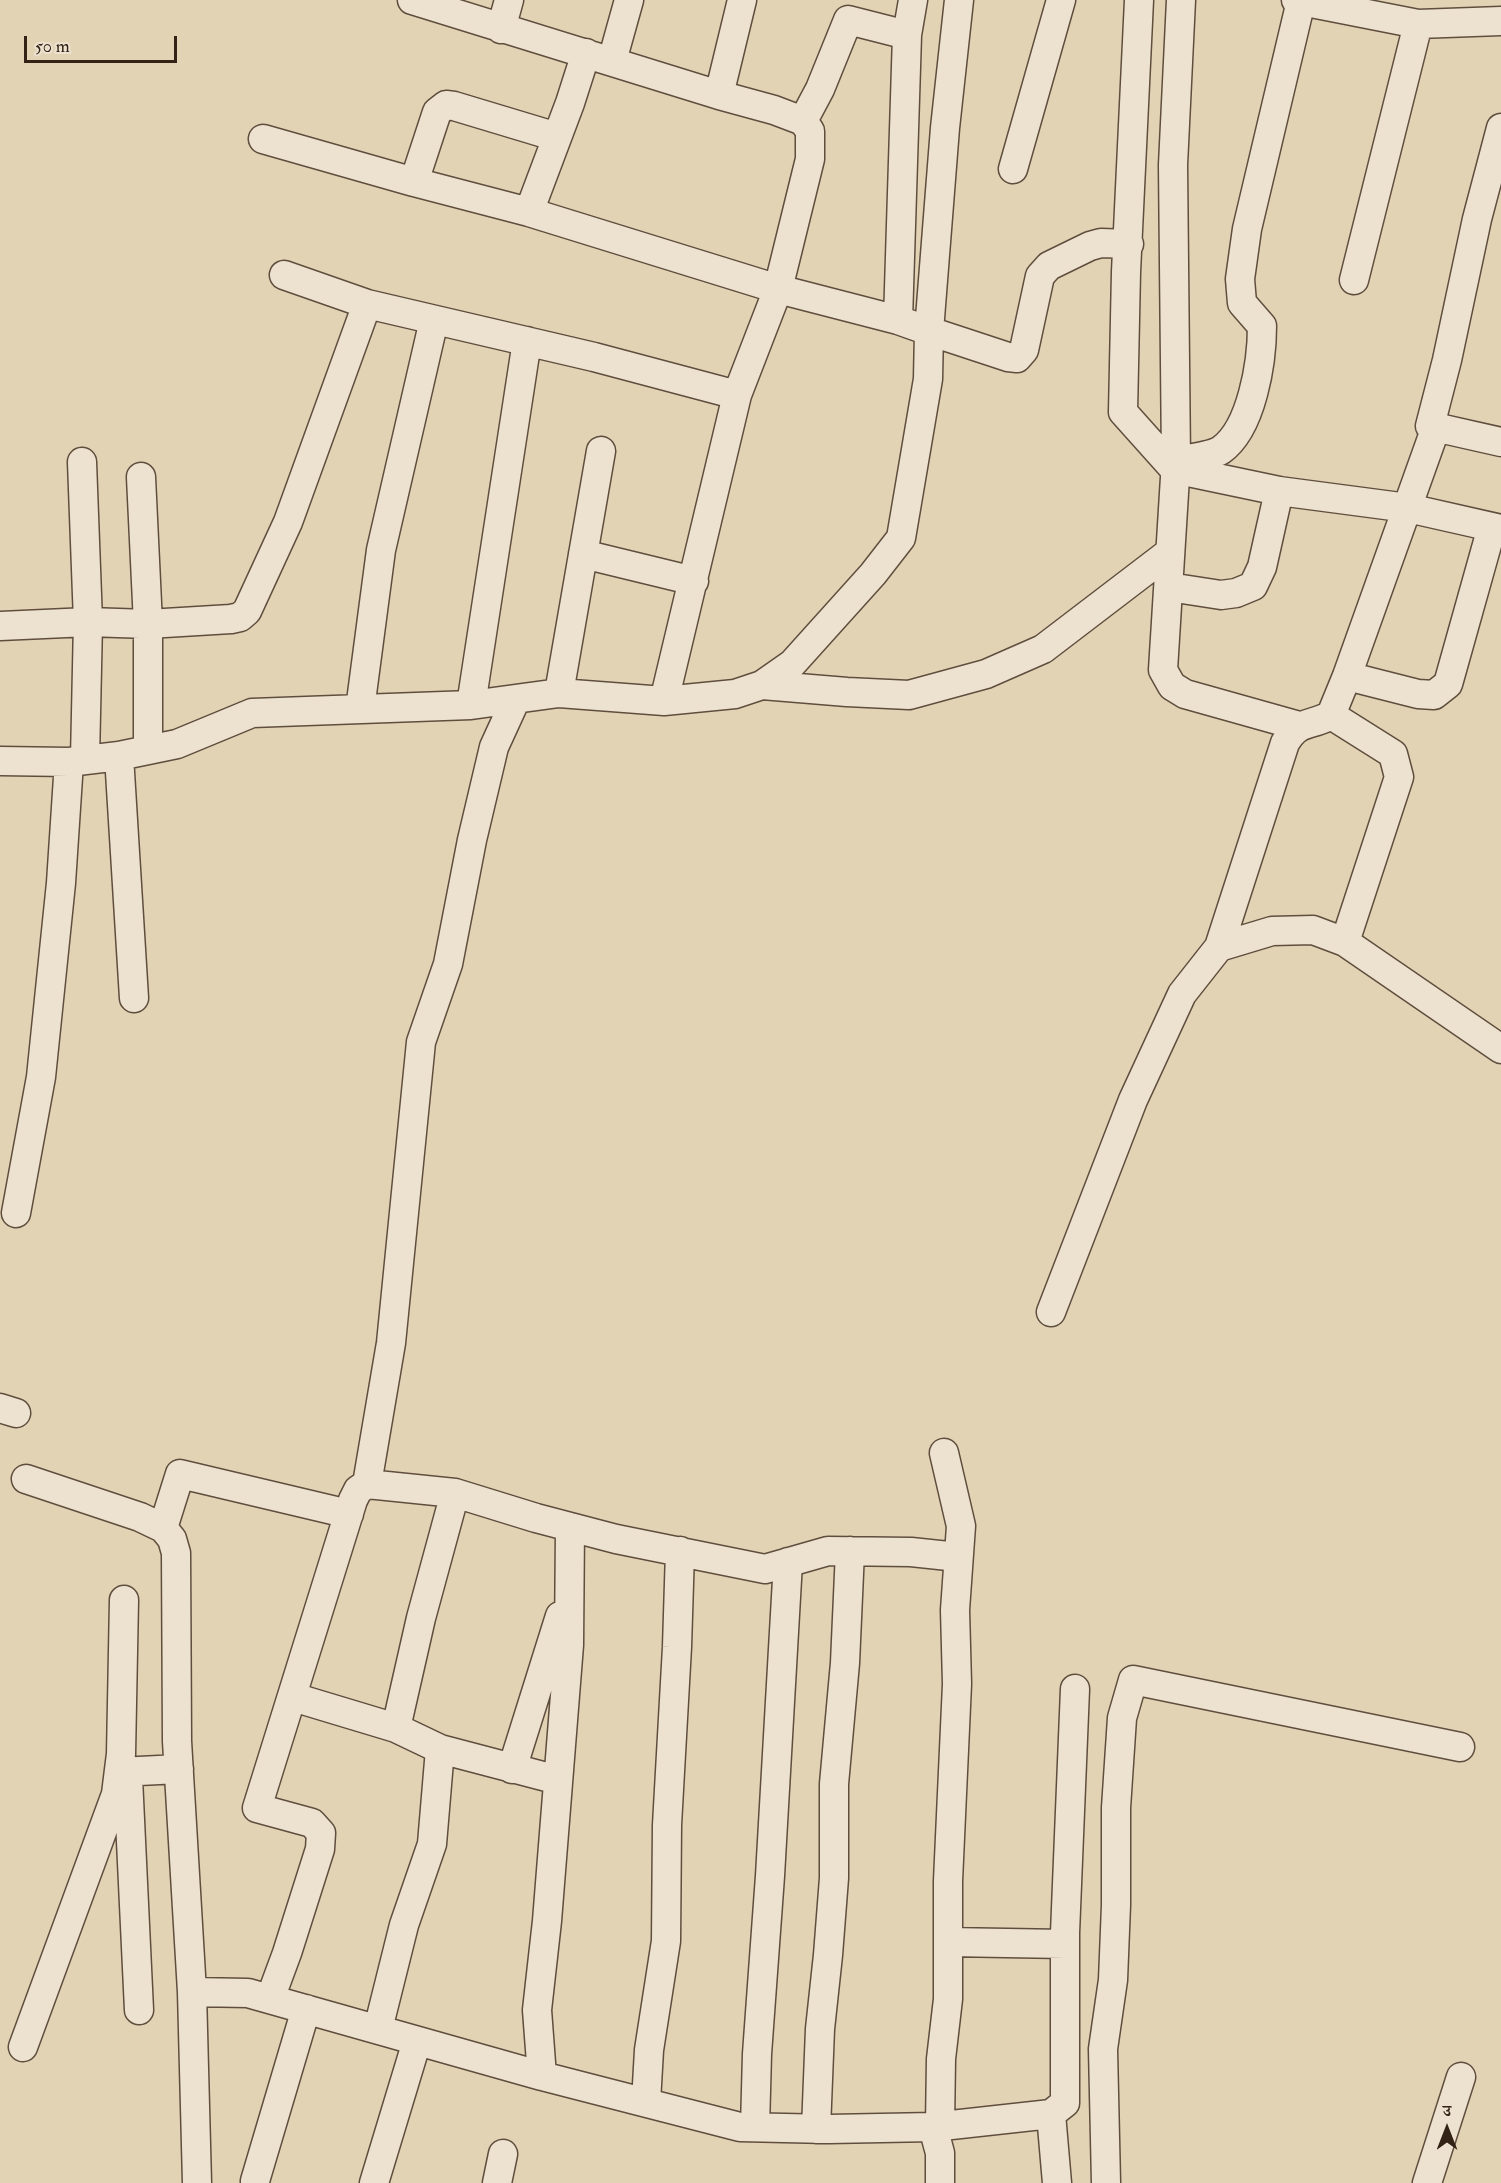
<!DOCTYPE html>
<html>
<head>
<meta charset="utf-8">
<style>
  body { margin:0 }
  #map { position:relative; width:1501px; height:2183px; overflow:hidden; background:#e3d3b5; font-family:"IM FELL Double Pica","Noto Serif Devanagari",serif }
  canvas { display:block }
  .north { position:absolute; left:1417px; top:2099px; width:60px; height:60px; -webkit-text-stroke:4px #ede2cf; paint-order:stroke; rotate:0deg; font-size:16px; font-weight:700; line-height:24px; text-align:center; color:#332216 }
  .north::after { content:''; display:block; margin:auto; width:21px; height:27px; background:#332216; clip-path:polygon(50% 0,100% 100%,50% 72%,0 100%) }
  .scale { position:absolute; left:24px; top:36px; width:153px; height:27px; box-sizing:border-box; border:3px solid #332216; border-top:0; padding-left:8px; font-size:18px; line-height:21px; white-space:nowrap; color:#332216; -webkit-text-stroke:4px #ede2cf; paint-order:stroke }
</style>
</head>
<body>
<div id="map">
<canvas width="1501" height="2183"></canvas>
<div class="north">उ</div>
<div class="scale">50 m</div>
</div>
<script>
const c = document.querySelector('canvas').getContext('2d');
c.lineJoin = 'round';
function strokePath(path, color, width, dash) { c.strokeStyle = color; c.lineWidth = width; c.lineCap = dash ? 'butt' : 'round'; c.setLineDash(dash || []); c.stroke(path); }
const minor = new Path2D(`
  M 412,0 L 719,95 L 774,110 L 803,121 L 810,131 L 810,159 L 778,289 L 737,395 L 664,701
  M 959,0 L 945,128 L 929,331 L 1008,357 L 1017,358 L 1024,350 L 1040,276 L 1049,266 L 1090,246 L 1101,243 L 1129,244
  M 1139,0 L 1126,272 L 1123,412 L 1174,469 L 1279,491 L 1408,508 L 1501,529
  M 1181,0 L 1173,165 L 1176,461 L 1163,670 L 1172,686 L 1185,694 L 1299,726
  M 1296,0 L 1418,24 L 1501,21
  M 501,29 L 509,0
  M 612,61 L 629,0
  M 719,95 L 742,0
  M 803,121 L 820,89 L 848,20 L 907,35
  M 1501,128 L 1477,219 L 1447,360 L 1430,426 L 1501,442
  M 1013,169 L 1061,0
  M 414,182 L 437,112 L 446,105 L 454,106 L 557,137
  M 529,212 L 570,103 L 586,53
  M 284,275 L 367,304 L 594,357 L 737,395
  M 1354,280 L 1418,24
  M 898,320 L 907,35 L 913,0
  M 1176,461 C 1187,459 1212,456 1221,450 C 1252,428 1262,362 1262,326 L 1242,303 L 1240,279 L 1247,229 L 1301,1
  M 82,462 L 88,622 L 85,759
  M 141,477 L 148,624 L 148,750
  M 583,554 L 694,581
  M 1169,587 L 1221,595 L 1236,593 L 1253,586 L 1262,567 L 1279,491
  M 0,626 L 88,622 L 148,624 L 231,619 L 240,617 L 247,611 L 288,522 L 367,304
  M 1347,676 L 1418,694 L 1434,695 L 1448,684 L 1492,527
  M 762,685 L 847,692 L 909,695 L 986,674 L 1043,649 L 1170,552
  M 559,693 L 601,451
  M 471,705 L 527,341
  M 360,709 L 381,550 L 434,320
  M 1331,715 L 1393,754 L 1399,777 L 1345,942
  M 119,756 L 134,998
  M 0,761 L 69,762 L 119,756 L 177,744 L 252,713 L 471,705 L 559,693 L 664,701 L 735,694 L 762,685 L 792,664 L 873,574 L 901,538 L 928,379 L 929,331 L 898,320 L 778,289 L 529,212 L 414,182 L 263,139
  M 1219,947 L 1285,743 C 1299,719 1310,727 1331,715 L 1347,676 L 1436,427
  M 16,1213 L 41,1077 L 61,883 L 69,762
  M 1051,1312 L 1133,1100 L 1182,994 L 1219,947 L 1272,931 L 1313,930 L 1345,942 L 1501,1049
  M 0,1408 L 16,1413
  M 26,1479 L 140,1517 L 163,1528 L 172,1539 L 176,1553 L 177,1741 L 192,1992 L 197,2183
  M 367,1484 L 391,1343 L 421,1042 L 448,964 L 472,840 L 494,747 L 516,699
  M 163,1528 L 180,1474 L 349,1514
  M 293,1697 L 396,1728 L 440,1749 L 558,1780
  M 396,1728 L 421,1618 L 455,1493
  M 512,1769 L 560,1616
  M 119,1772 L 179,1769
  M 128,1778 L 139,2010
  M 948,1942 L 1065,1944
  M 192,1992 L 248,1993 L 542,2076 L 740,2127 L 829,2129 L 933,2127 L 1051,2114 L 1065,2103 L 1065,1933 L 1075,1689
  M 270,1999 L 287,1953 L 320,1849 L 321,1833 L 312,1823 L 257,1808 L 353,1500 L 358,1490 L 367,1484 L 455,1493 L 536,1518 L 616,1539 L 765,1569 L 828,1551 L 911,1552 L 958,1557
  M 378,2029 L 404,1925 L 432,1844 L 440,1749
  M 23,2047 L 116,1794 L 121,1754 L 124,1600
  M 542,2076 L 537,2010 L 547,1921 L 569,1645 L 570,1527
  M 646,2102 L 649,2050 L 666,1941 L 667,1825 L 677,1647 L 680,1551
  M 1051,2114 L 1057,2183
  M 940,2125 L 941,2059 L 948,1999 L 948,1881 L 957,1684 L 955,1610 L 961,1526 L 944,1453
  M 755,2127 L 757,2054 L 770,1876 L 788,1562
  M 933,2127 L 940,2153 L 940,2183
  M 816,2129 L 820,2029 L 828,1955 L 834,1878 L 834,1784 L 845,1663 L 850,1551
  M 255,2181 L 306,2009
  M 374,2183 L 417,2041
  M 497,2183 L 503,2154
  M 1106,2183 L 1103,2049 L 1113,1980 L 1116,1905 L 1116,1808 L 1122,1718 L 1133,1680 L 1460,1747
  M 1427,2183 L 1461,2077`);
strokePath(minor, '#5f4e3e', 31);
strokePath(minor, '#ede2cf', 28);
</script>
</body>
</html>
